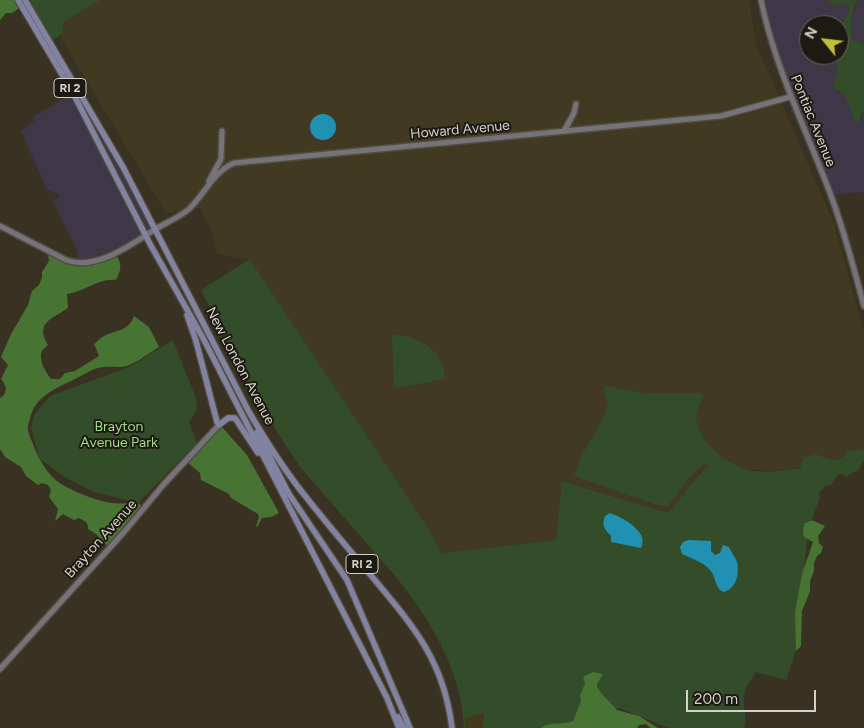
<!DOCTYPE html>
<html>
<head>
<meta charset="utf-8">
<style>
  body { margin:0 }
  #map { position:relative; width:864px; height:728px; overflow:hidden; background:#393223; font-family:Figtree,sans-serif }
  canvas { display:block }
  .north { position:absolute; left:799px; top:15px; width:50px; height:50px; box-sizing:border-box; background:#1d1a13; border:1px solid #67635b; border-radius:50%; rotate:299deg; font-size:14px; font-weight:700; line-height:20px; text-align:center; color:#d5d1c8 }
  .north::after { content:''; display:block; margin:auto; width:18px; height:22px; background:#c3bd3e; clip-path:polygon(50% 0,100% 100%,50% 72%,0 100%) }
  .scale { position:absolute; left:686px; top:690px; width:130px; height:22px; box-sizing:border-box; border:2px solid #d5d1c8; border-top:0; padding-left:6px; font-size:15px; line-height:18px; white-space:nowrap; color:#d5d1c8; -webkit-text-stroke:4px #1d1a13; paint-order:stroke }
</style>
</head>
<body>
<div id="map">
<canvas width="864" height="728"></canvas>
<div class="north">N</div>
<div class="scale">200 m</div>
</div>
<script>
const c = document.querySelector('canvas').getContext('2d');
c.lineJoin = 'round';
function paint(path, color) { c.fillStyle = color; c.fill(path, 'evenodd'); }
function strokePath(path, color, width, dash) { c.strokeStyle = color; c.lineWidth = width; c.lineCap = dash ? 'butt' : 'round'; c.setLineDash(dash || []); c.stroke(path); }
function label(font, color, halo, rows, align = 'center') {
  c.font = font + ' Figtree,sans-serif'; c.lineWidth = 4; c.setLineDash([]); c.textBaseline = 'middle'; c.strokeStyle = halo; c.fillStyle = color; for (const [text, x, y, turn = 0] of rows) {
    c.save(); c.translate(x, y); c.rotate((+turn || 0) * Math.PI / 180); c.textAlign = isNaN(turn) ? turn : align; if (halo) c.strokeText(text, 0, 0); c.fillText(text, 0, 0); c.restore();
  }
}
paint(new Path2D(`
  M 39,0 L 749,0 L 756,44 L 834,224 L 864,330 L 864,455 L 782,471 L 705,468 L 668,513 L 563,481 L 557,540 L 442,553 L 426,525 L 250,259 L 217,254 L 213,233 L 200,208 L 166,213 Z`), '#423923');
paint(new Path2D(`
  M 765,0 L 826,0 L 833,6 L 846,3 L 848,4 L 850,9 L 839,29 L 839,25 L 809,25 L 809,55 L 833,55 L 838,72 L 838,92 L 844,94 L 861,120 L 864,110 L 864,192 L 831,195 L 813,150 L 777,49 Z
  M 857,0 L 864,0 L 864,44 L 852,40 L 851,15 L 854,10 Z
  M 78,89 L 158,232 L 98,261 L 76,262 L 77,250 L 57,210 L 56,206 L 52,201 L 57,199 L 60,193 L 56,194 L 51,190 L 49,191 L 46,188 L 21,131 L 34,121 L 34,116 L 73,94 Z`), '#3e3747');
paint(new Path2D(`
  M 27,0 L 100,0 L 63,22 L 62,34 L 51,41 Z
  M 826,0 L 857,0 C 850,14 851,25 852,40 L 864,44 L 864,110 L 858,123 L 856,124 L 844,94 L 832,87 L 838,72 L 833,55 L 839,55 L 839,29 L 850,9 L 846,3 L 833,6 Z
  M 250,259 L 426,525 L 442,553 L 556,540 L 562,481 L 668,513 L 705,468 L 709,468 L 706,463 C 695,467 677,495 668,506 L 657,505 L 580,478 L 574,474 L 583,453 L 603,419 L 606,409 L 608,405 L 603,390 L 606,386 L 644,393 L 699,393 L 704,395 C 701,402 696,410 696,417 C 699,443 725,464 749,470 C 765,473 784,471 800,468 L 804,458 L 816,454 C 829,460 839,465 848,451 L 864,450 L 864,460 L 858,471 L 850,474 L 847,477 L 841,474 L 837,475 L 831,485 L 827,485 L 820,491 L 819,495 L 820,498 L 812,518 L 814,521 L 809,521 L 796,651 L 786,680 L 756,672 C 752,679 746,686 744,694 C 742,706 748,717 744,728 L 668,728 L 619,708 L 581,720 L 544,728 L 464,728 C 461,670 432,623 397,578 L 300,467 L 270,421 L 240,368 L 201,290 Z
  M 392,335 C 418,334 445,351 445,379 L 397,388 L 394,385 Z
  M 173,340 L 197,401 L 196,411 L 189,422 L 197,443 L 138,503 L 94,492 L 65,477 L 40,459 L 31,428 L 34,415 L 50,396 L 129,367 Z`), '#334c29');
paint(new Path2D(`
  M 0,0 L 19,0 L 22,6 L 12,13 L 6,13 L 0,20 Z
  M 47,250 C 80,267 81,264 115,253 C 122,264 122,268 116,280 C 98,278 84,292 67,294 L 68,308 C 54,318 34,322 48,345 C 46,347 43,349 42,351 C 38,359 46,373 51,379 L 60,379 L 65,373 L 75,371 L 99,356 L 94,344 C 97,342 100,338 104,336 C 117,329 128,332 134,316 L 149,327 L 159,347 C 148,354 139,361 127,366 C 118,368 112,366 104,367 C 94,367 82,376 73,380 C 55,389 34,397 30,419 C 29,422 27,427 28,430 C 29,435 31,440 33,444 C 38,458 48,476 61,484 C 83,496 111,508 137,502 L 144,508 L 108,547 L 96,534 L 88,529 L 88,526 L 86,522 L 79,518 L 74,520 L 63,514 L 55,521 L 58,509 L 49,497 L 51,490 L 48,485 L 42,483 L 38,485 L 26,476 L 21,467 L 5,457 L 0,449 L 0,398 C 9,393 6,385 1,379 L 8,365 L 1,357 L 11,334 L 28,305 L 32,291 L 39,285 L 42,277 L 42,272 L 49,261 Z
  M 221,426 L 247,455 L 278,511 L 279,513 L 271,517 L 262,518 L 257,527 L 256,526 L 259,517 L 258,514 L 231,498 L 229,494 L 201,480 L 200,473 L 187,462 L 205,442 Z
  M 810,521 L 814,521 L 825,526 L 818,536 L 819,543 L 823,547 L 821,553 L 817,556 L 814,563 L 814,571 L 810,581 L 810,591 L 802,611 L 801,646 L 796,651 L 795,612 L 802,574 L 813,542 L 806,538 L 803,535 L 804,524 Z
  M 593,672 L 603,674 L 597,684 L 597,687 L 602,694 L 617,710 L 639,716 L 658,728 L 650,728 L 646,724 L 639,725 L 637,728 L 541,728 C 550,721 562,725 573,721 L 581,701 L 580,696 L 585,683 L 583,677 Z`), '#477333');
paint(new Path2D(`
  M 484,713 L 483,728 L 465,728 L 465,718 Z`), '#433a1a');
paint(new Path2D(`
  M310 127a13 13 0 1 1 26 0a13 13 0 1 1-26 0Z
  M 610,513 C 622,517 650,532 641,548 L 611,542 L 611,536 C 605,530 601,525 605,516 Z
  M 688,540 L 711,541 L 711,551 L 715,555 L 720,553 L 723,545 L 729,547 C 731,552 735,557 737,562 C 740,573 736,590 723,592 C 715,588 716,578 711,571 C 705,563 691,558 682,554 L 680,547 L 683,542 Z`), '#2191b1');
const secondary = new Path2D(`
  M 761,0 C 775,68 806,129 830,193 C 844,230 854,268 864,306
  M 564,131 L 574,113 L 576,104
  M 209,181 L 221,159 L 222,131
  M 0,226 L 66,260 C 97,272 134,242 159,227 C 169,221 180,217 189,209 C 205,194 213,172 234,163 L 721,116 L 790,97
  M 0,669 L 124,532 L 164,484 L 219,425`);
const primary = new Path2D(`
  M 18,0 L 73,93 L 150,244 L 203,338 L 387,698 L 399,728
  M 25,0 L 123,167 L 249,412 C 266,441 284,470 306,497 C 328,525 351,552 374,579 C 415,628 444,662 452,728
  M 187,315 L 196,341 L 217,422 L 219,425 L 228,418 L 235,418 L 258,453
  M 257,432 L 289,494 L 347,580 L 410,728
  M 398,717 L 404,728`);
strokePath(secondary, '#534d40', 8);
strokePath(primary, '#534d40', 8);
strokePath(secondary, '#757279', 5);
strokePath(primary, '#8282a1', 5.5);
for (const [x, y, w] of [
  [70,88,32],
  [362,564,32]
]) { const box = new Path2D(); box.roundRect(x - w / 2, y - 9.5, w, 19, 4); c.fillStyle = '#1d1a13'; c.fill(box); strokePath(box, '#d5d1c8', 1); }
label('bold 12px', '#d5d1c8', null, [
  ["RI 2",70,88],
  ["RI 2",362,564]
]);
label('14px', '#d5d1c8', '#1d1a13', [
  ["Pontiac Avenue",813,121,68],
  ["Howard Avenue",460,130,-5],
  ["New London Avenue",240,366,62],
  ["Brayton Avenue",101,539,-48]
]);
label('14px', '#9edd84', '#1d1a13', [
  ["Brayton",119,427],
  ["Avenue Park",119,443]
]);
</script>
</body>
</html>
